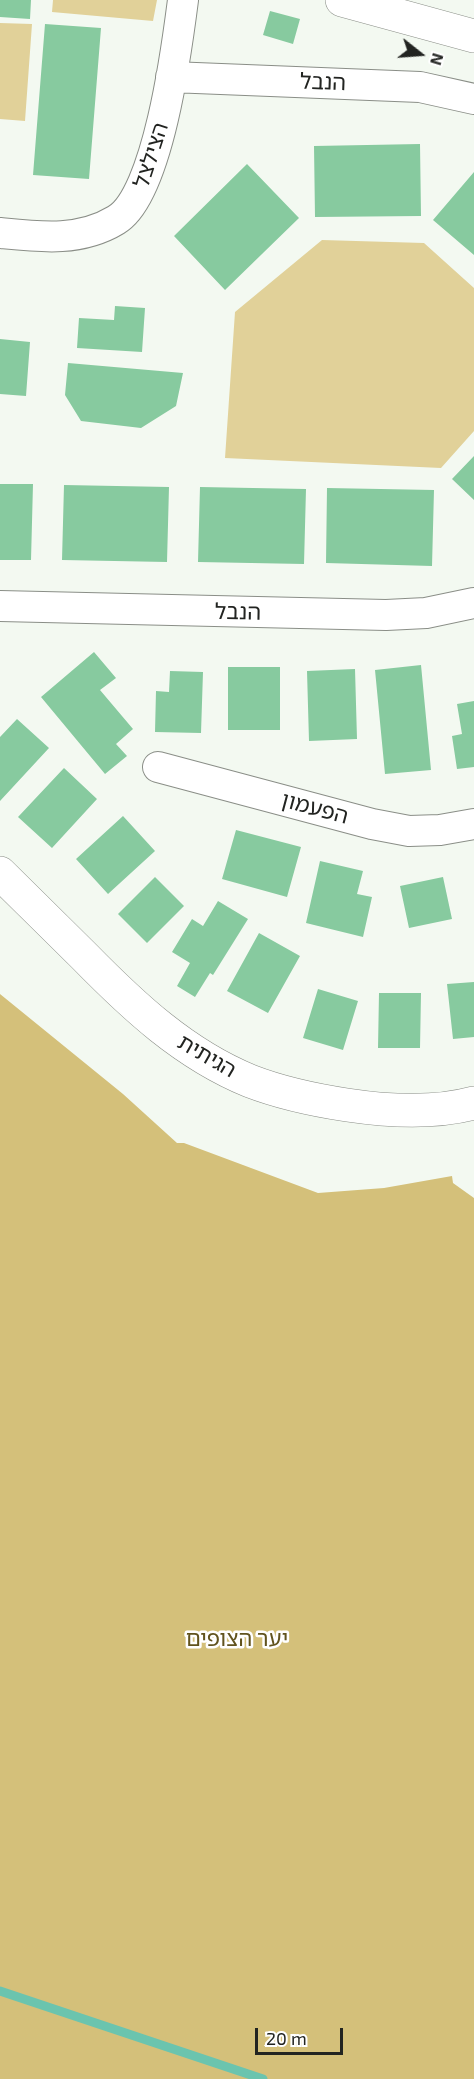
<!DOCTYPE html>
<html>
<head>
<meta charset="utf-8">
<style>
  body { margin:0 }
  #map { position:relative; width:474px; height:2079px; overflow:hidden; background:#f3f9f1; font-family:"Exo 2",sans-serif }
  canvas { display:block }
  .north { position:absolute; left:390px; top:24px; width:60px; height:60px; -webkit-text-stroke:4px #fff; paint-order:stroke; rotate:107deg; font-size:16px; font-weight:700; line-height:24px; text-align:center; color:#222421 }
  .north::after { content:''; display:block; margin:auto; width:21px; height:27px; background:#222421; clip-path:polygon(50% 0,100% 100%,50% 72%,0 100%) }
  .scale { position:absolute; left:255px; top:2028px; width:88px; height:27px; box-sizing:border-box; border:3px solid #222421; border-top:0; padding-left:8px; font-size:18px; line-height:21px; white-space:nowrap; color:#222421; -webkit-text-stroke:4px #fff; paint-order:stroke }
</style>
</head>
<body>
<div id="map">
<canvas width="474" height="2079"></canvas>
<div class="north">N</div>
<div class="scale">20 m</div>
</div>
<script>
const c = document.querySelector('canvas').getContext('2d');
c.lineJoin = 'round';
function paint(path, color) { c.fillStyle = color; c.fill(path, 'evenodd'); }
function strokePath(path, color, width, dash) { c.strokeStyle = color; c.lineWidth = width; c.lineCap = dash ? 'butt' : 'round'; c.setLineDash(dash || []); c.stroke(path); }
function label(font, color, halo, rows, align = 'center') {
  c.font = font + ' "Exo 2","Noto Sans Hebrew",sans-serif'; c.lineWidth = 5; c.setLineDash([]); c.textBaseline = 'middle'; c.strokeStyle = halo; c.fillStyle = color; for (const [text, x, y, turn = 0] of rows) {
    c.save(); c.translate(x, y); c.rotate((+turn || 0) * Math.PI / 180); c.textAlign = isNaN(turn) ? turn : align; if (halo) c.strokeText(text, 0, 0); c.fillText(text, 0, 0); c.restore();
  }
}
paint(new Path2D(`
  M 53,0 L 157,0 L 153,21 L 52,12 Z
  M 0,23 L 32,24 L 25,121 L 0,119 Z
  M 322,240 L 424,243 L 474,288 L 474,431 L 441,468 L 225,458 L 235,312 Z`), '#e1d199');
paint(new Path2D(`
  M 0,994 L 123,1094 L 177,1143 L 184,1143 L 318,1193 L 384,1188 L 452,1176 L 453,1183 L 474,1198 L 474,2079 L 0,2079 Z`), '#d4c07a');
strokePath(new Path2D(`
  M 0,1991 L 263,2079`), '#6bc4ae', 9);
paint(new Path2D(`
  M 0,0 L 31,0 L 30,19 L 0,17 Z
  M 270,11 L 300,19 L 293,44 L 263,35 Z
  M 45,24 L 101,28 L 89,179 L 33,175 Z
  M 420,144 L 421,216 L 315,217 L 314,146 Z
  M 247,164 L 299,218 L 225,290 L 174,236 Z
  M 474,172 L 474,255 L 433,220 Z
  M 115,306 L 145,308 L 142,352 L 77,348 L 79,318 L 114,320 Z
  M 0,339 L 30,342 L 26,396 L 0,394 Z
  M 68,363 L 183,373 L 176,406 L 141,428 L 81,421 L 65,395 Z
  M 474,456 L 474,500 L 452,479 Z
  M 0,484 L 33,484 L 31,560 L 0,560 Z
  M 64,485 L 169,487 L 167,562 L 62,560 Z
  M 200,487 L 306,489 L 304,564 L 198,562 Z
  M 327,488 L 434,490 L 432,566 L 326,563 Z
  M 94,652 L 116,678 L 100,690 L 133,729 L 116,744 L 127,756 L 105,774 L 41,697 Z
  M 421,665 L 431,770 L 385,774 L 375,670 Z
  M 228,667 L 280,667 L 280,730 L 228,730 Z
  M 355,669 L 357,739 L 309,741 L 307,671 Z
  M 170,671 L 203,672 L 201,733 L 155,732 L 156,691 L 169,692 Z
  M 474,701 L 474,767 L 457,769 L 452,736 L 462,734 L 457,704 Z
  M 17,719 L 49,748 L 0,801 L 0,737 Z
  M 64,768 L 97,799 L 52,848 L 18,817 Z
  M 123,816 L 155,851 L 108,894 L 76,859 Z
  M 236,830 L 301,847 L 287,897 L 222,879 Z
  M 320,861 L 363,871 L 357,894 L 372,897 L 363,937 L 306,923 Z
  M 155,877 L 184,906 L 147,943 L 118,914 Z
  M 443,877 L 452,919 L 409,928 L 400,886 Z
  M 218,901 L 248,919 L 213,975 L 210,973 L 195,997 L 177,986 L 190,963 L 172,952 L 192,919 L 203,926 Z
  M 259,933 L 300,956 L 268,1013 L 227,991 Z
  M 474,982 L 474,1037 L 453,1039 L 447,984 Z
  M 318,989 L 358,1001 L 343,1050 L 303,1038 Z
  M 379,993 L 421,993 L 420,1048 L 378,1048 Z`), '#87ca9f');
const street = new Path2D(`
  M 171,77 L 420,87 L 474,99
  M 0,233 C 40,237 80,242 116,220 C 158,196 177,47 183,0
  M 0,606 L 386,615 L 426,613 L 474,603
  M 158,767 L 372,824 L 409,831 L 440,830 L 474,824`);
const secondary = new Path2D(`
  M 342,0 L 474,36
  M 0,873 C 28,901 56,928 84,956 C 133,1006 184,1054 250,1081 C 281,1093 314,1100 347,1105 C 387,1111 434,1114 474,1103`);
strokePath(street, '#8a8e87', 32);
strokePath(secondary, '#8a8e87', 34);
strokePath(street, '#fff', 30);
strokePath(secondary, '#fff', 33);
label('22px', '#222421', '#fff', [
  ["הנבל",323,82,2],
  ["הצילצל",151,155,-72],
  ["הנבל",238,612,1],
  ["הפעמון",315,808,15],
  ["הגיתית",207,1056,30]
]);
label('22px', '#61531e', '#fff', [
  ["יער הצופים",237,1639]
]);
</script>
</body>
</html>
